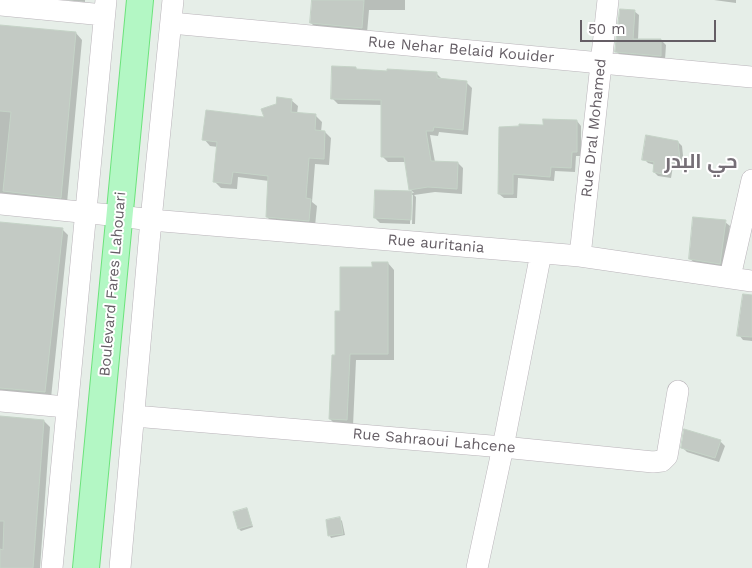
<!DOCTYPE html>
<html>
<head>
<meta charset="utf-8">
<style>
  body { margin:0 }
  #map { position:relative; width:752px; height:568px; overflow:hidden; background:#e6eee8; font-family:"Work Sans",sans-serif }
  canvas { display:block }
  .scale { position:absolute; left:580px; top:20px; width:136px; height:22px; box-sizing:border-box; border:2px solid #655e65; border-top:0; padding-left:6px; font-size:15px; line-height:18px; white-space:nowrap; color:#655e65; -webkit-text-stroke:4px #fff; paint-order:stroke }
</style>
</head>
<body>
<div id="map">
<canvas width="752" height="568"></canvas>
<div class="scale">50 m</div>
</div>
<script>
const c = document.querySelector('canvas').getContext('2d');
c.lineJoin = 'round';
function paint(path, color) { c.fillStyle = color; c.fill(path, 'evenodd'); }
function strokePath(path, color, width, dash) { c.strokeStyle = color; c.lineWidth = width; c.lineCap = dash ? 'butt' : 'round'; c.setLineDash(dash || []); c.stroke(path); }
function label(font, color, halo, rows, align = 'center') {
  c.font = font + ' "Work Sans",Cairo,sans-serif'; c.lineWidth = 4; c.setLineDash([]); c.textBaseline = 'middle'; c.strokeStyle = halo; c.fillStyle = color; for (const [text, x, y, turn = 0] of rows) {
    c.save(); c.translate(x, y); c.rotate((+turn || 0) * Math.PI / 180); c.textAlign = isNaN(turn) ? turn : align; if (halo) c.strokeText(text, 0, 0); c.fillText(text, 0, 0); c.restore();
  }
}
paint(new Path2D(`
  M 64,0 L 85,0 L 85,2 Z
  M 313,0 L 405,0 L 405,10 L 369,10 L 367,33 L 317,29 L 311,23 Z
  M 714,0 L 736,0 L 736,3 Z
  M 634,11 L 639,15 L 638,40 L 661,40 L 666,45 L 665,60 L 621,56 L 616,51 Z
  M 0,27 L 76,33 L 82,40 L 67,203 L 0,196 Z
  M 356,68 L 358,71 L 437,74 L 442,79 L 466,82 L 472,88 L 468,135 L 439,132 L 438,136 L 430,135 L 435,162 L 458,163 L 463,168 L 462,194 L 435,192 L 414,195 L 416,197 L 415,224 L 412,224 L 413,195 L 411,195 L 410,224 L 380,223 L 375,218 L 376,191 L 414,193 L 410,189 L 406,162 L 388,162 L 382,156 L 382,105 L 338,104 L 332,98 Z
  M 291,100 L 298,106 L 297,114 L 315,115 L 322,122 L 321,132 L 325,132 L 331,138 L 329,165 L 315,164 L 312,202 L 317,206 L 315,226 L 273,223 L 267,217 L 269,181 L 238,177 L 237,189 L 221,188 L 214,181 L 218,147 L 210,146 L 204,139 L 266,118 Z
  M 577,121 L 581,126 L 581,156 L 576,156 L 575,172 L 555,171 L 554,181 L 518,178 L 517,198 L 504,198 L 499,194 L 544,126 Z
  M 678,142 L 682,146 L 684,165 L 673,166 L 671,178 L 658,176 L 654,172 L 655,165 L 648,163 L 644,159 Z
  M 725,222 L 730,226 L 724,268 L 695,263 L 690,259 Z
  M 0,223 L 62,229 L 68,235 L 51,398 L 0,393 Z
  M 388,263 L 394,270 L 394,360 L 356,360 L 353,426 L 336,425 L 330,419 L 341,313 L 374,269 Z
  M 752,304 L 752,341 L 743,340 L 739,335 Z
  M 0,417 L 44,421 L 50,427 L 40,568 L 0,568 Z
  M 720,441 L 725,446 L 719,462 L 687,452 L 682,447 Z
  M 246,510 L 248,512 L 253,527 L 241,531 L 239,529 L 234,513 Z
  M 340,519 L 342,521 L 345,535 L 331,538 L 330,536 L 327,521 Z`), '#0003');
const building = new Path2D(`
  M 312,0 L 364,0 L 362,28 L 310,23 Z
  M 620,9 L 635,10 L 633,39 L 661,39 L 661,56 L 615,52 Z
  M 0,25 L 76,32 L 61,198 L 3,191 L 11,112 L 0,111 Z
  M 332,66 L 356,67 L 356,69 L 387,71 L 387,69 L 437,72 L 437,78 L 467,81 L 463,130 L 434,127 L 433,131 L 426,131 L 431,161 L 458,162 L 457,189 L 428,187 L 409,190 L 404,157 L 381,157 L 381,100 L 331,99 Z
  M 277,97 L 292,99 L 291,112 L 316,114 L 315,130 L 325,131 L 324,159 L 309,158 L 306,198 L 311,199 L 309,221 L 266,217 L 268,176 L 233,172 L 231,184 L 213,182 L 217,142 L 202,140 L 206,110 L 264,117 L 261,109 L 276,104 Z
  M 543,119 L 577,120 L 577,152 L 572,152 L 571,168 L 551,167 L 550,177 L 513,174 L 513,194 L 498,194 L 499,127 L 519,126 L 519,124 L 543,125 Z
  M 646,135 L 678,141 L 680,161 L 669,162 L 667,175 L 653,172 L 654,162 L 642,160 Z
  M 375,190 L 412,191 L 411,220 L 374,218 Z
  M 693,217 L 726,220 L 720,264 L 689,259 Z
  M 0,222 L 63,228 L 45,392 L 0,388 Z
  M 372,262 L 388,262 L 388,354 L 350,354 L 347,420 L 329,419 L 332,355 L 335,355 L 335,311 L 340,311 L 340,267 L 372,267 Z
  M 743,294 L 752,295 L 752,337 L 737,336 Z
  M 0,416 L 44,420 L 33,568 L 0,568 L 0,549 L 3,550 L 4,521 L 0,521 Z
  M 684,429 L 721,440 L 715,458 L 681,448 Z
  M 247,508 L 252,525 L 238,529 L 233,512 Z
  M 340,517 L 343,534 L 328,536 L 326,520 Z`);
paint(building, '#c3cac4');
strokePath(building, '#c5d3c7', 1);
const minor = new Path2D(`
  M 0,5 L 104,15
  M 171,23 L 752,77
  M 0,204 L 120,216 L 151,220 L 580,256 L 752,281
  M 580,256 L 608,0
  M 730,277 L 752,180
  M 0,401 L 66,407
  M 134,416 L 503,447 L 653,462 L 662,461 L 667,456 L 678,391
  M 52,568 L 106,0
  M 120,568 L 151,220 L 173,0
  M 477,568 L 503,447 L 541,253`);
const major = new Path2D(`
  M 86,568 L 140,0`);
strokePath(minor, '#b9b3b9', 22);
strokePath(major, '#6be37b', 28);
strokePath(minor, '#fff', 21);
strokePath(major, '#b3f7c4', 26);
label('15px', '#655e65', '#fff', [
  ["Rue Nehar Belaid Kouider",461,50,5],
  ["Rue Dral Mohamed",594,128,-84],
  ["Rue auritania",436,244,5],
  ["Boulevard Fares Lahouari",113,284,-85],
  ["Rue Sahraoui Lahcene",434,441,5]
]);
label('bold 20px', '#766f77', '#fff', [
  ["حي البدر",701,162]
]);
</script>
</body>
</html>
